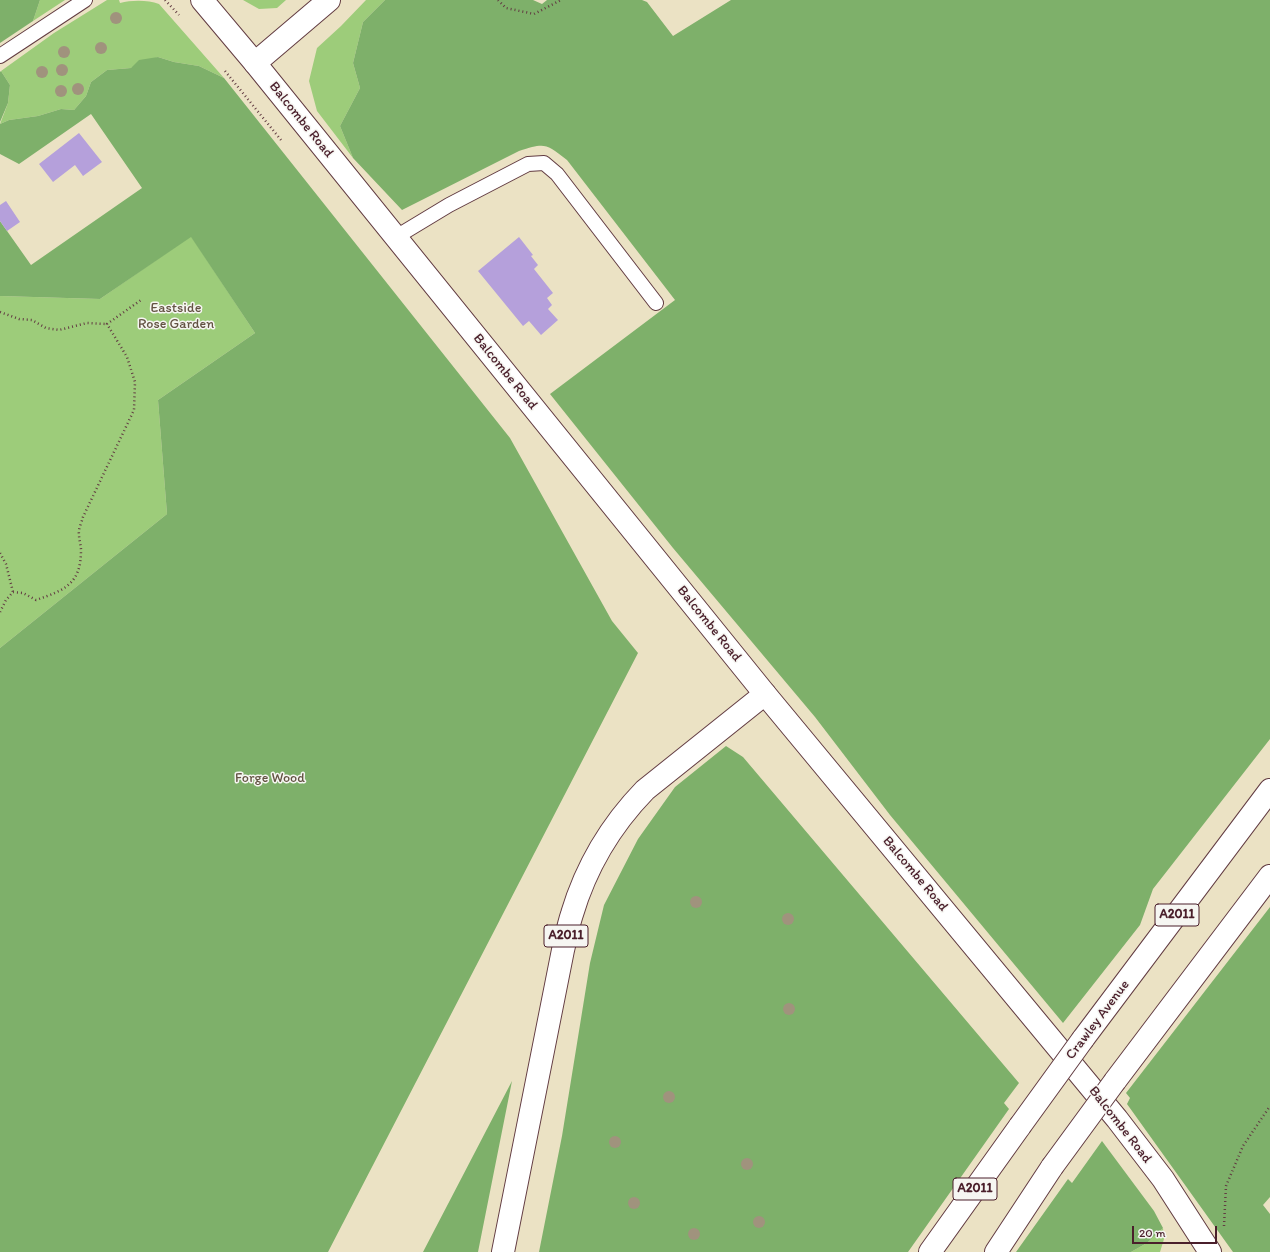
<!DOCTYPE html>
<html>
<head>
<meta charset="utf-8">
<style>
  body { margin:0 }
  #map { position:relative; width:1270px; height:1252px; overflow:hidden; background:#ebe2c4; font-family:Itim,sans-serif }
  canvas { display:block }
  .scale { position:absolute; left:1132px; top:1226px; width:85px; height:18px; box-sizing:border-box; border:2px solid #4a1f2b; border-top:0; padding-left:5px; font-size:12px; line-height:14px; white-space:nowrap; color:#4a1f2b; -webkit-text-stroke:3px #f6f6f2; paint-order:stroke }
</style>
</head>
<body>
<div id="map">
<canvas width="1270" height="1252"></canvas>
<div class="scale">20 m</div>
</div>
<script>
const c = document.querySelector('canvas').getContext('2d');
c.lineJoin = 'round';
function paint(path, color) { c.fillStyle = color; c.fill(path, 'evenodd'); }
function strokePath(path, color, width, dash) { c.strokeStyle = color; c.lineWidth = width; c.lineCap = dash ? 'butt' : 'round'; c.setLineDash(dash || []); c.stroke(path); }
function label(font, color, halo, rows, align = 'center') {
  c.font = font + ' Itim,sans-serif'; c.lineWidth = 3; c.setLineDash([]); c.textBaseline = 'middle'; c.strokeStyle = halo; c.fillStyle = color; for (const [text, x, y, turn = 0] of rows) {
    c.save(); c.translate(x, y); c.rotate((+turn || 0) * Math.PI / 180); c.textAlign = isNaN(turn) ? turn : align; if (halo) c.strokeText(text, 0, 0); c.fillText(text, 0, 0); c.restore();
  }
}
paint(new Path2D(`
  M 40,0 L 65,0 L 33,21 Z
  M 107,0 L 119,0 L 120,3 C 132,0 148,0 159,4 L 224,78 L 199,66 L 174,62 L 158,57 L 131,68 L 107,70 L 91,82 L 86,96 L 74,110 L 61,109 L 38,116 L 9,120 L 0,124 L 8,103 L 10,85 L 1,71 L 54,33 Z
  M 243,0 L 286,0 L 277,8 L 259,9 Z
  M 366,0 L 385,0 L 363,22 L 353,63 L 360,88 L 340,126 L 353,158 L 317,111 L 309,81 L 317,48 L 341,26 Z
  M 191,236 L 255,333 L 158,400 L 167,514 L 0,648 L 0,296 L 100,299 Z
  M 1163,1228 L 1164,1239 L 1160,1252 L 1131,1252 L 1147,1243 Z`), '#9dcc7a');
paint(new Path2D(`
  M 0,0 L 40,0 L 33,21 L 0,43 Z
  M 385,0 L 533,0 L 542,4 L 547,0 L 642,0 L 647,2 L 673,36 L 731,0 L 1270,0 L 1270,739 L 1153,889 L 1140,925 L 1063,1023 L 890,815 L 815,717 L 673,548 L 550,394 L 675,300 L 567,160 C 545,143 545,143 519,151 L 402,210 L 353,158 L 340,126 L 360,88 L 353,63 L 363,22 Z
  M 158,57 L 174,62 L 199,66 L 224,78 L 510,438 L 612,621 L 638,653 L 328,1252 L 0,1252 L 0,648 L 167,514 L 158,400 L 255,333 L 191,237 L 100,299 L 0,296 L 0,221 L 31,265 L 142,188 L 91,114 L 19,164 L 0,154 L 0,124 L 9,120 L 38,116 L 61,109 L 74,110 L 86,96 L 91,82 L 107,70 L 131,68 L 139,60 Z
  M 1,71 L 10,85 L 8,103 L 0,122 L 0,72 Z
  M 726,746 L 743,757 L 1019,1083 L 1004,1103 L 1009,1109 L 908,1252 L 539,1252 L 562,1136 L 590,963 L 604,905 L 638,839 L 675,787 Z
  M 1270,907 L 1270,1197 L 1263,1205 L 1270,1214 L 1270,1252 L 1233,1252 L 1127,1104 L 1130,1098 L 1126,1093 Z
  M 512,1081 L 478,1252 L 423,1252 Z
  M 1102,1141 L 1154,1211 L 1163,1228 L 1147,1243 L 1131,1252 L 1016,1252 L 1068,1179 L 1072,1183 Z`), '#7eb06a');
paint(new Path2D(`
  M 79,133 L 102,162 L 83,176 L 75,165 L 53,182 L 39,164 Z
  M 6,201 L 20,222 L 7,231 L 0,221 L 0,205 Z
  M 519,237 L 533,255 L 531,256 L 538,265 L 534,269 L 553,293 L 547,298 L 552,305 L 548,309 L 558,320 L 541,335 L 529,321 L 523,326 L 478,271 Z`), '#b5a0db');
const service = new Path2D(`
  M 0,56 L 85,0
  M 396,237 L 449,205 L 528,164 L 544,163 L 557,174 L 656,303`);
const tertiary = new Path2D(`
  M 255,63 L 329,0`);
const secondary = new Path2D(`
  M 202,0 L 255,63 L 765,694 L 1117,1119 L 1163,1179 L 1210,1252`);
const primary = new Path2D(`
  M 1083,1039 L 1270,790
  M 1115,1081 L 1270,876
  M 503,1252 L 563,950 C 566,938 568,926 572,914 C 586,867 611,825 645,790 L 765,694
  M 930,1252 L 1020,1126
  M 996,1252 L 1052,1167`);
strokePath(service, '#623c42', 16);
strokePath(tertiary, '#623c42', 24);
strokePath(secondary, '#623c42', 24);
strokePath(primary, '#623c42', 24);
strokePath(new Path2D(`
  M 165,0 L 179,15
  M 498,0 L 506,8 L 534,14 L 561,0
  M 225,71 L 281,140
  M 0,312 L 19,319 L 32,320 L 46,328 L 59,330 L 87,323 L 107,324
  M 0,553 L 6,564 L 13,592
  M 0,612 L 6,600 L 13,592 L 23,593 L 36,600 C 65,590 81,584 81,550 C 81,545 79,540 79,534 C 78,529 82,522 83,517 L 134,410 L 135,382 L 127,357 L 107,324 L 141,300
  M 1224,1226 L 1226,1186 L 1243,1146 L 1270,1106`), '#623c42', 2.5, [1, 3]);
strokePath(service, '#fff', 14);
strokePath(tertiary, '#fff', 22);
strokePath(secondary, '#fff', 22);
strokePath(primary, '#fff', 22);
const primaryBridge = new Path2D(`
  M 1020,1126 L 1083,1039
  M 1052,1167 L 1115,1081`);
strokePath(primaryBridge, '#623c42', 24, []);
strokePath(primaryBridge, '#fff', 22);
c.fillStyle = '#a0937d';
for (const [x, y] of [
  [116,18],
  [101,48],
  [64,52],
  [62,70],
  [42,72],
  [78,89],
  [61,91],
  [696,902],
  [788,919],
  [789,1009],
  [669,1097],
  [615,1142],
  [747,1164],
  [634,1203],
  [759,1222],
  [694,1234]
]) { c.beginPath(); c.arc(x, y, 6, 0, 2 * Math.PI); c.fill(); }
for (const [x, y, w] of [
  [1177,915,44],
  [566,936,44],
  [975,1189,44]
]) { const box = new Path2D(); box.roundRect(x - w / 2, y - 11, w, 22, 3); c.fillStyle = '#f6f6f2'; c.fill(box); strokePath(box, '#4a1f2b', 1); }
label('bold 13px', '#4a1f2b', null, [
  ["A2011",1177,915],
  ["A2011",566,936],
  ["A2011",975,1189]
]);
label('14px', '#4a1f2b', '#f6f6f2', [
  ["Balcombe Road",301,120,51],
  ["Balcombe Road",505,372,51],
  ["Balcombe Road",709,624,51],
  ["Balcombe Road",915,874,50],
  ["Crawley Avenue",1098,1020,-53],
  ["Balcombe Road",1120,1125,52]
]);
label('14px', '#635343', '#f6f6f2', [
  ["Eastside",176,308],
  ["Rose Garden",176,324],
  ["Forge Wood",270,778]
]);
</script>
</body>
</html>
